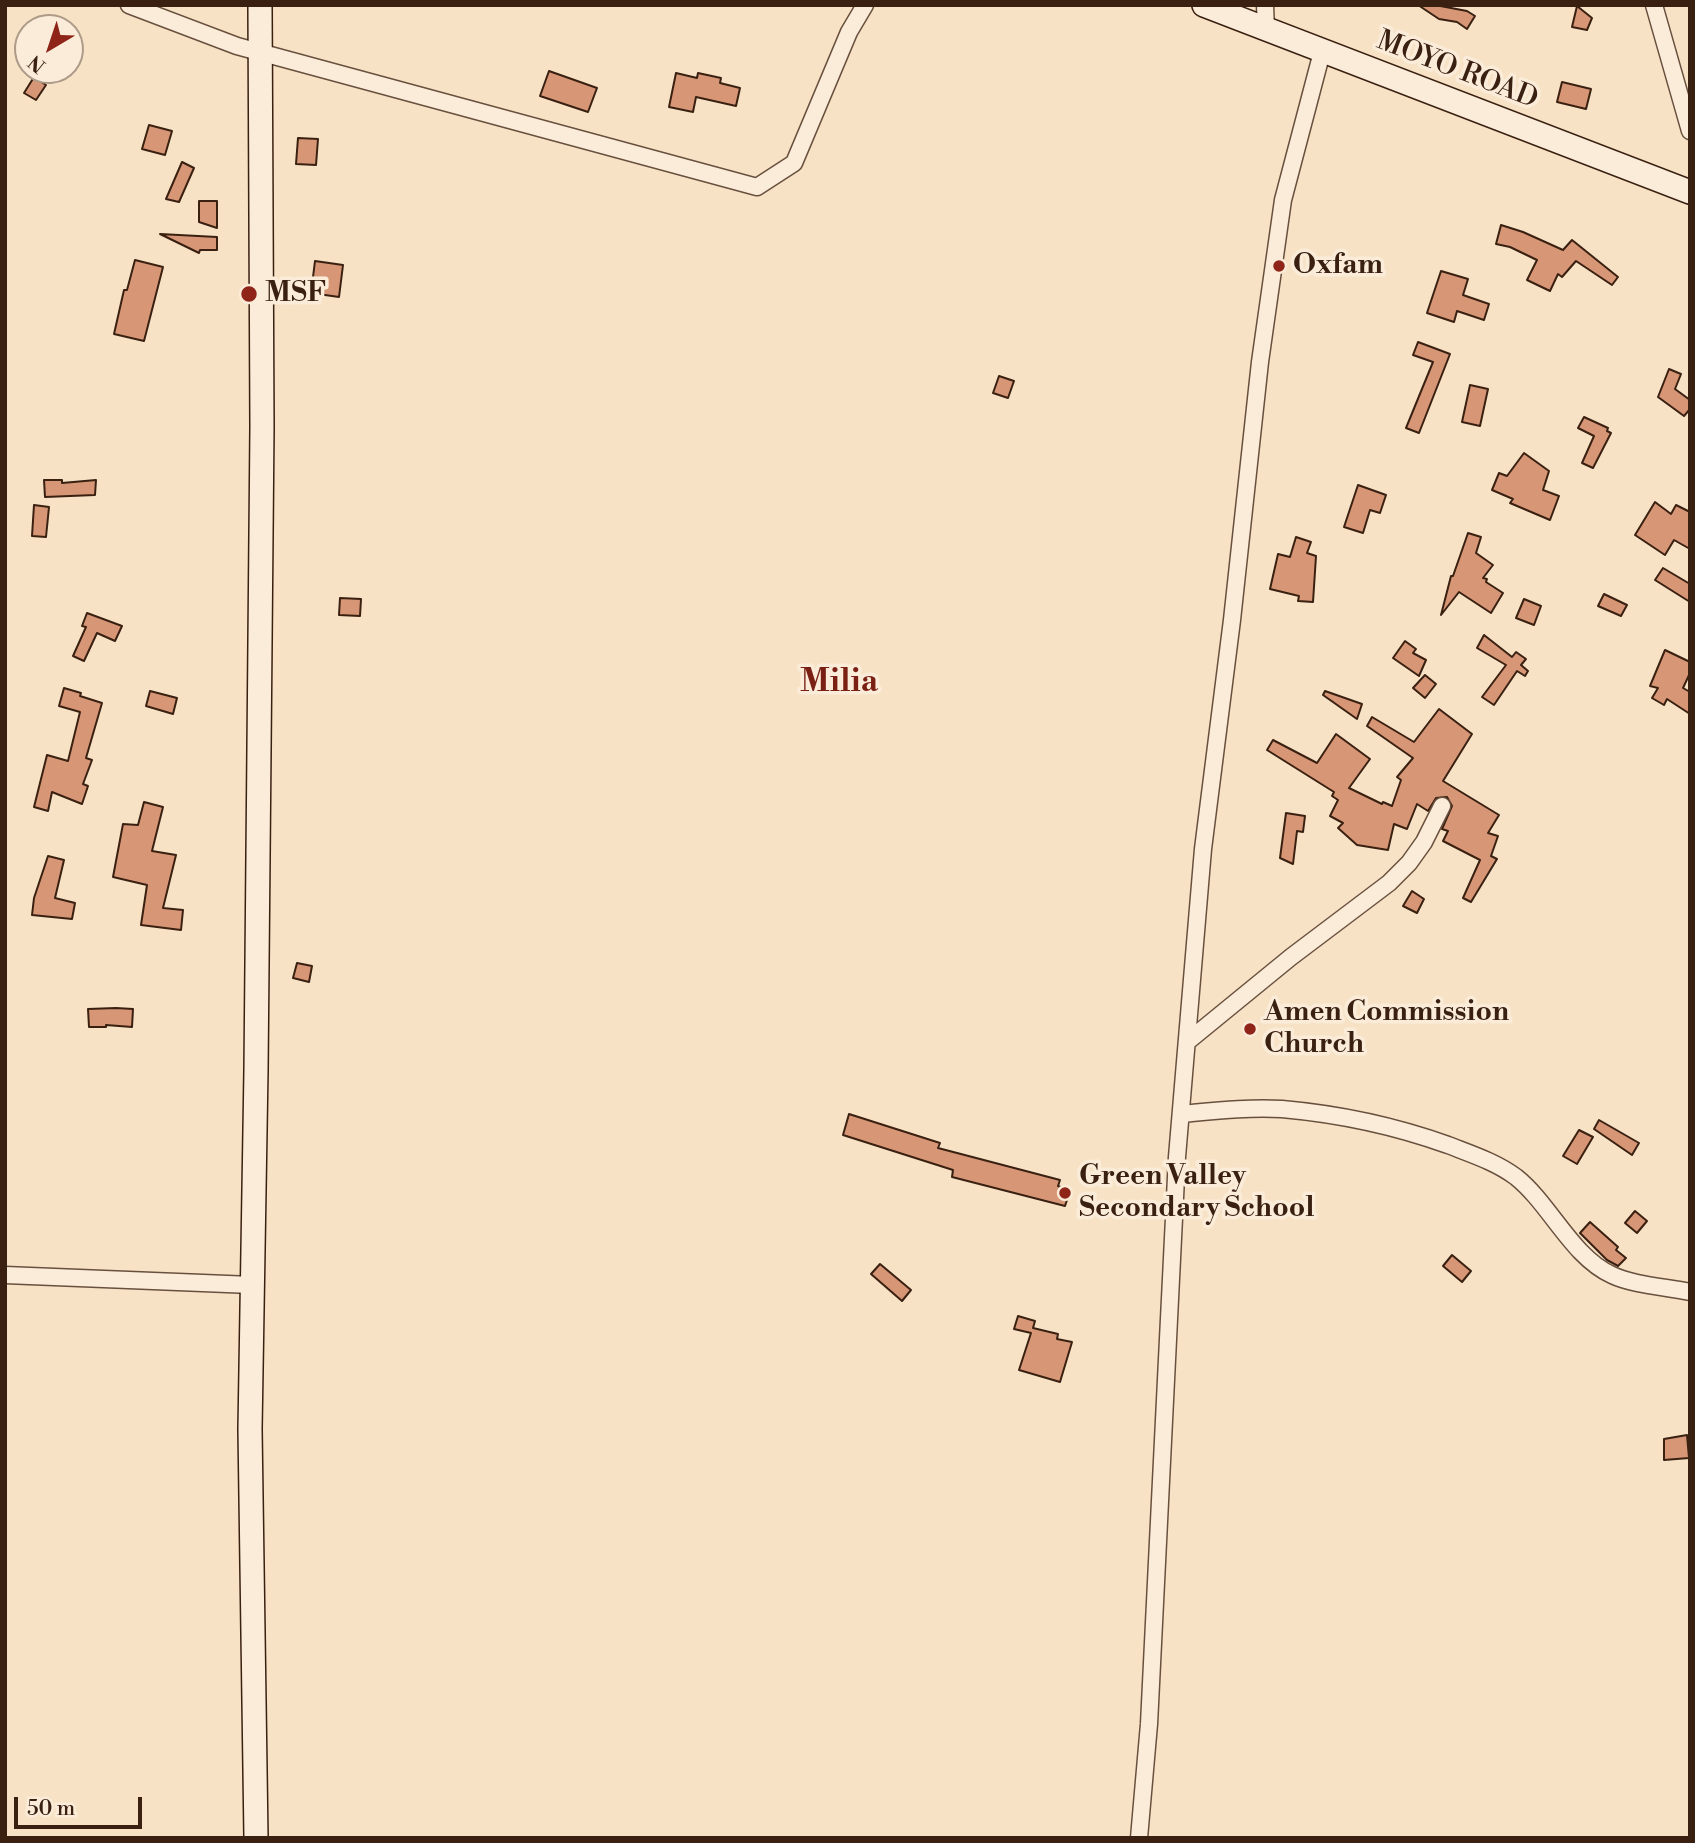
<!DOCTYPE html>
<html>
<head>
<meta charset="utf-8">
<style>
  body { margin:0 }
  #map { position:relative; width:1695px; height:1843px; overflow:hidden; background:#f7e2c5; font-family:"Libre Bodoni",serif }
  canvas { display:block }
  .frame { position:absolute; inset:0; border:7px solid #3a2011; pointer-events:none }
  .north { position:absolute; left:14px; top:14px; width:70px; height:70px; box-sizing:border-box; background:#faecd9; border:2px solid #ad9a89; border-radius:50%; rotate:219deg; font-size:19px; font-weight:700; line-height:28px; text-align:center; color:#3a2011 }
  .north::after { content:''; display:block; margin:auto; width:24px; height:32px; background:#8f2418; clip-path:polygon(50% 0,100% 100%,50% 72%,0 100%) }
  .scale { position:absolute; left:14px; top:1797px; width:128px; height:32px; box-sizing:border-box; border:4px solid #3a2011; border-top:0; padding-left:9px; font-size:21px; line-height:24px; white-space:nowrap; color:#3a2011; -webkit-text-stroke:5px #faecd9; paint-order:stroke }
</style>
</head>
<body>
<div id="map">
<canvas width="1695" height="1843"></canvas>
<div class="frame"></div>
<div class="north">N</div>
<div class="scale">50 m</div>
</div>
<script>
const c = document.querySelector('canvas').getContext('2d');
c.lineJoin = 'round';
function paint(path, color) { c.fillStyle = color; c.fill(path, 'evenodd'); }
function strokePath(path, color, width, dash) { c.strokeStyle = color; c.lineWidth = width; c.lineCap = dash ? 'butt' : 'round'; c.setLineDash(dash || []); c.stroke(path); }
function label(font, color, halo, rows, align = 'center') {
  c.font = font + ' "Libre Bodoni",serif'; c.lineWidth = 7; c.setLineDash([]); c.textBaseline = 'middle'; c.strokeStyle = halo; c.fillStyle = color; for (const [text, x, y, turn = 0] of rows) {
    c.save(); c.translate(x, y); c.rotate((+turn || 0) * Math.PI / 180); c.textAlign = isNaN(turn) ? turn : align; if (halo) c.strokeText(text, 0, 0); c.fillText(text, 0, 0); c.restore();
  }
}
const building = new Path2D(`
  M 1418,5 L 1435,5 L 1467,11 L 1475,16 L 1467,29 L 1457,22 L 1439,19 Z
  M 1577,6 L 1592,18 L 1587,30 L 1572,27 Z
  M 549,71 L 597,88 L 588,112 L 540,96 Z
  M 676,73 L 697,78 L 698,73 L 721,78 L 720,83 L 740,88 L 736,106 L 696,97 L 693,112 L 669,107 Z
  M 34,77 L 46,85 L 36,100 L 24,93 Z
  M 1562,82 L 1591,89 L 1586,109 L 1557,102 Z
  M 149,125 L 172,131 L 165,155 L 142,149 Z
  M 298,138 L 318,139 L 316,165 L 296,164 Z
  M 182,162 L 194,168 L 179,202 L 166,199 Z
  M 199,201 L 217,201 L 217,228 L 199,222 Z
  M 1501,225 L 1523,232 L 1563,250 L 1572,240 L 1618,277 L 1612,285 L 1576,261 L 1562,277 L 1558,274 L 1550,291 L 1527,280 L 1537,260 L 1510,247 L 1496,244 Z
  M 160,234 L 217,237 L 217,250 L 200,250 L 199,253 Z
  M 135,260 L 163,267 L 144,341 L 114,334 L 124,290 L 127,290 Z
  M 315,261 L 343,265 L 339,297 L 311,293 Z
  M 1441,271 L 1468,279 L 1463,295 L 1489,304 L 1484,320 L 1457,311 L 1454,322 L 1427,313 Z
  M 1418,342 L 1450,354 L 1419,433 L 1406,428 L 1433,362 L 1413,355 Z
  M 1669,369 L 1681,374 L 1675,389 L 1690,400 L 1690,409 L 1684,416 L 1658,397 Z
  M 999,376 L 1014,381 L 1008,398 L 993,393 Z
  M 1470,385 L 1488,389 L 1480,426 L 1462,422 Z
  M 1584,417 L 1608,428 L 1607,431 L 1611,433 L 1593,468 L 1582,463 L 1594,436 L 1578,428 Z
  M 1524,453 L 1549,471 L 1543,490 L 1559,496 L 1550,520 L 1510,503 L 1513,499 L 1492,490 L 1499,473 L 1507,476 Z
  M 44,480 L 62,480 L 62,483 L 96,480 L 95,495 L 45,497 Z
  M 1358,485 L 1386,495 L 1380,513 L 1370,510 L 1363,533 L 1344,527 Z
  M 1655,502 L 1671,514 L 1676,505 L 1690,512 L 1690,549 L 1674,540 L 1665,555 L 1635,535 Z
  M 34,505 L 49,507 L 46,537 L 32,536 Z
  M 1468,533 L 1481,537 L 1476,553 L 1493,565 L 1483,578 L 1487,579 L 1486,582 L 1503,593 L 1491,613 L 1459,592 L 1441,615 L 1451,576 L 1453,576 Z
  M 1296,537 L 1311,542 L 1307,553 L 1316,556 L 1313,602 L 1298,601 L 1299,596 L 1270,589 L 1278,554 L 1290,557 Z
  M 1663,568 L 1690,584 L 1690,602 L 1655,580 Z
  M 1604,594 L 1627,605 L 1621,616 L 1598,606 Z
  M 340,598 L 361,599 L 360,616 L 339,615 Z
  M 1524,599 L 1541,606 L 1534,625 L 1516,618 Z
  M 87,613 L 122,626 L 115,641 L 97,633 L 84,661 L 73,656 L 86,627 L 82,626 Z
  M 1484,635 L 1512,657 L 1516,652 L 1526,659 L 1521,665 L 1528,671 L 1525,676 L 1517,671 L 1494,705 L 1482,697 L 1506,665 L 1477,648 Z
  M 1405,641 L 1416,649 L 1413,653 L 1426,660 L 1419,676 L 1393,658 Z
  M 1665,650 L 1690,662 L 1690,673 L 1683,688 L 1690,692 L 1690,714 L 1667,699 L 1664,705 L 1652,698 L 1658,688 L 1650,686 Z
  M 1425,675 L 1436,684 L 1425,698 L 1413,688 Z
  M 64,688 L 81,693 L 80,696 L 102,703 L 86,758 L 92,760 L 83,784 L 88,786 L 82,804 L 52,792 L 48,811 L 34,807 L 47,755 L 68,761 L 80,712 L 59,706 Z
  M 150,691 L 177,698 L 173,714 L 146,706 Z
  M 1325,691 L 1362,704 L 1357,719 L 1323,695 Z
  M 1439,709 L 1472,734 L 1443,781 L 1499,815 L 1488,833 L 1498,836 L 1491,856 L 1497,859 L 1471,902 L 1463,898 L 1480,860 L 1443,841 L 1448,831 L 1442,829 L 1452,806 L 1447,797 L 1436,798 L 1428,811 L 1417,804 L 1407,829 L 1394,824 L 1388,850 L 1357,845 L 1338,828 L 1343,823 L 1330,816 L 1338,800 L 1332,796 L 1334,792 L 1267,750 L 1273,740 L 1317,763 L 1336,734 L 1370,759 L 1349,788 L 1382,804 L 1383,802 L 1392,806 L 1401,780 L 1397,777 L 1413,758 L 1367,726 L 1372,717 L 1414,742 Z
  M 144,802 L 163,807 L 152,851 L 176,855 L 163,908 L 183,910 L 181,930 L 141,925 L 147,885 L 113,877 L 123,824 L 138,825 Z
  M 1286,813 L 1305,816 L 1303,832 L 1297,831 L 1293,864 L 1280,858 Z
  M 48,856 L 64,860 L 55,898 L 75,903 L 72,919 L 32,915 L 34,898 Z
  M 1412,891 L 1424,899 L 1417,913 L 1403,906 Z
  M 297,963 L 312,966 L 309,982 L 293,978 Z
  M 116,1008 L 133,1009 L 132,1027 L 106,1025 L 106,1027 L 89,1027 L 88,1009 Z
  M 849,1114 L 940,1143 L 938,1148 L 1060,1180 L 1058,1186 L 1070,1191 L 1065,1206 L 952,1177 L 953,1170 L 843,1135 Z
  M 1599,1120 L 1639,1143 L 1632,1155 L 1594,1129 Z
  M 1579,1130 L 1593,1137 L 1577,1164 L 1563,1156 Z
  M 1635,1211 L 1647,1221 L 1637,1233 L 1625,1223 Z
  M 1590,1222 L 1618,1247 L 1616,1250 L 1626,1258 L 1618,1266 L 1607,1260 L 1580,1233 Z
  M 1452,1255 L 1471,1271 L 1462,1282 L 1443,1266 Z
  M 880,1264 L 911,1290 L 902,1301 L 871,1274 Z
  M 1018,1316 L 1035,1321 L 1033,1328 L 1058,1334 L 1057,1339 L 1072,1342 L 1060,1382 L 1019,1370 L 1031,1333 L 1014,1329 Z
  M 1687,1435 L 1689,1458 L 1664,1460 L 1664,1439 Z`);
paint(building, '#d79777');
strokePath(building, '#3a2011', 2);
const street = new Path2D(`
  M 129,5 L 237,46 L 757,187 L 794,163 L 849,32 L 865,5
  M 1265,5 L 1266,31
  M 1654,5 L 1690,131
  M 1187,1042 L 1291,957 L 1389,883 L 1409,863 L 1424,842 L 1442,806
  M 1181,1114 C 1214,1111 1248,1107 1282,1109 C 1338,1114 1395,1126 1448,1145 C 1471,1154 1496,1162 1516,1177 C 1550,1204 1572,1257 1612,1275 C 1633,1285 1666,1287 1690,1292
  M 5,1275 L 252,1285
  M 1139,1838 L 1149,1724 L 1177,1157 L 1203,849 L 1232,620 L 1260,362 L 1283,200 L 1322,52`);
const secondary = new Path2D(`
  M 1204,5 L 1690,192
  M 256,1838 L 250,1429 L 256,1070 L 262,427 L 260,5`);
strokePath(street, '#69503e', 19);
strokePath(secondary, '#3a2011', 26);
strokePath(street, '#faecd9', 16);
strokePath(secondary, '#faecd9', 23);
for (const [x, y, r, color] of [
  [1279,266,7,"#8f2418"],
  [249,294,9,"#8f2418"],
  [1250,1029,7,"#8f2418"],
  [1065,1193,7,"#8f2418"]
]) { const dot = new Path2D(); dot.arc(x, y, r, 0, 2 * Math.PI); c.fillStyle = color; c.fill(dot); strokePath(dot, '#faecd9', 2.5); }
label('28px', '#3a2011', '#faecd9', [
  ["MOYO ROAD",1457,71,21]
]);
label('bold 28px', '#3a2011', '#faecd9', [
  ["Oxfam",1293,266],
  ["MSF",265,294],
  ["Amen Commission",1264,1013],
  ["Church",1264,1045],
  ["Green Valley",1079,1177],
  ["Secondary School",1079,1209]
], 'left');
label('bold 32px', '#7a1f14', '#faecd9', [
  ["Milia",839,683]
]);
</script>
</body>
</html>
